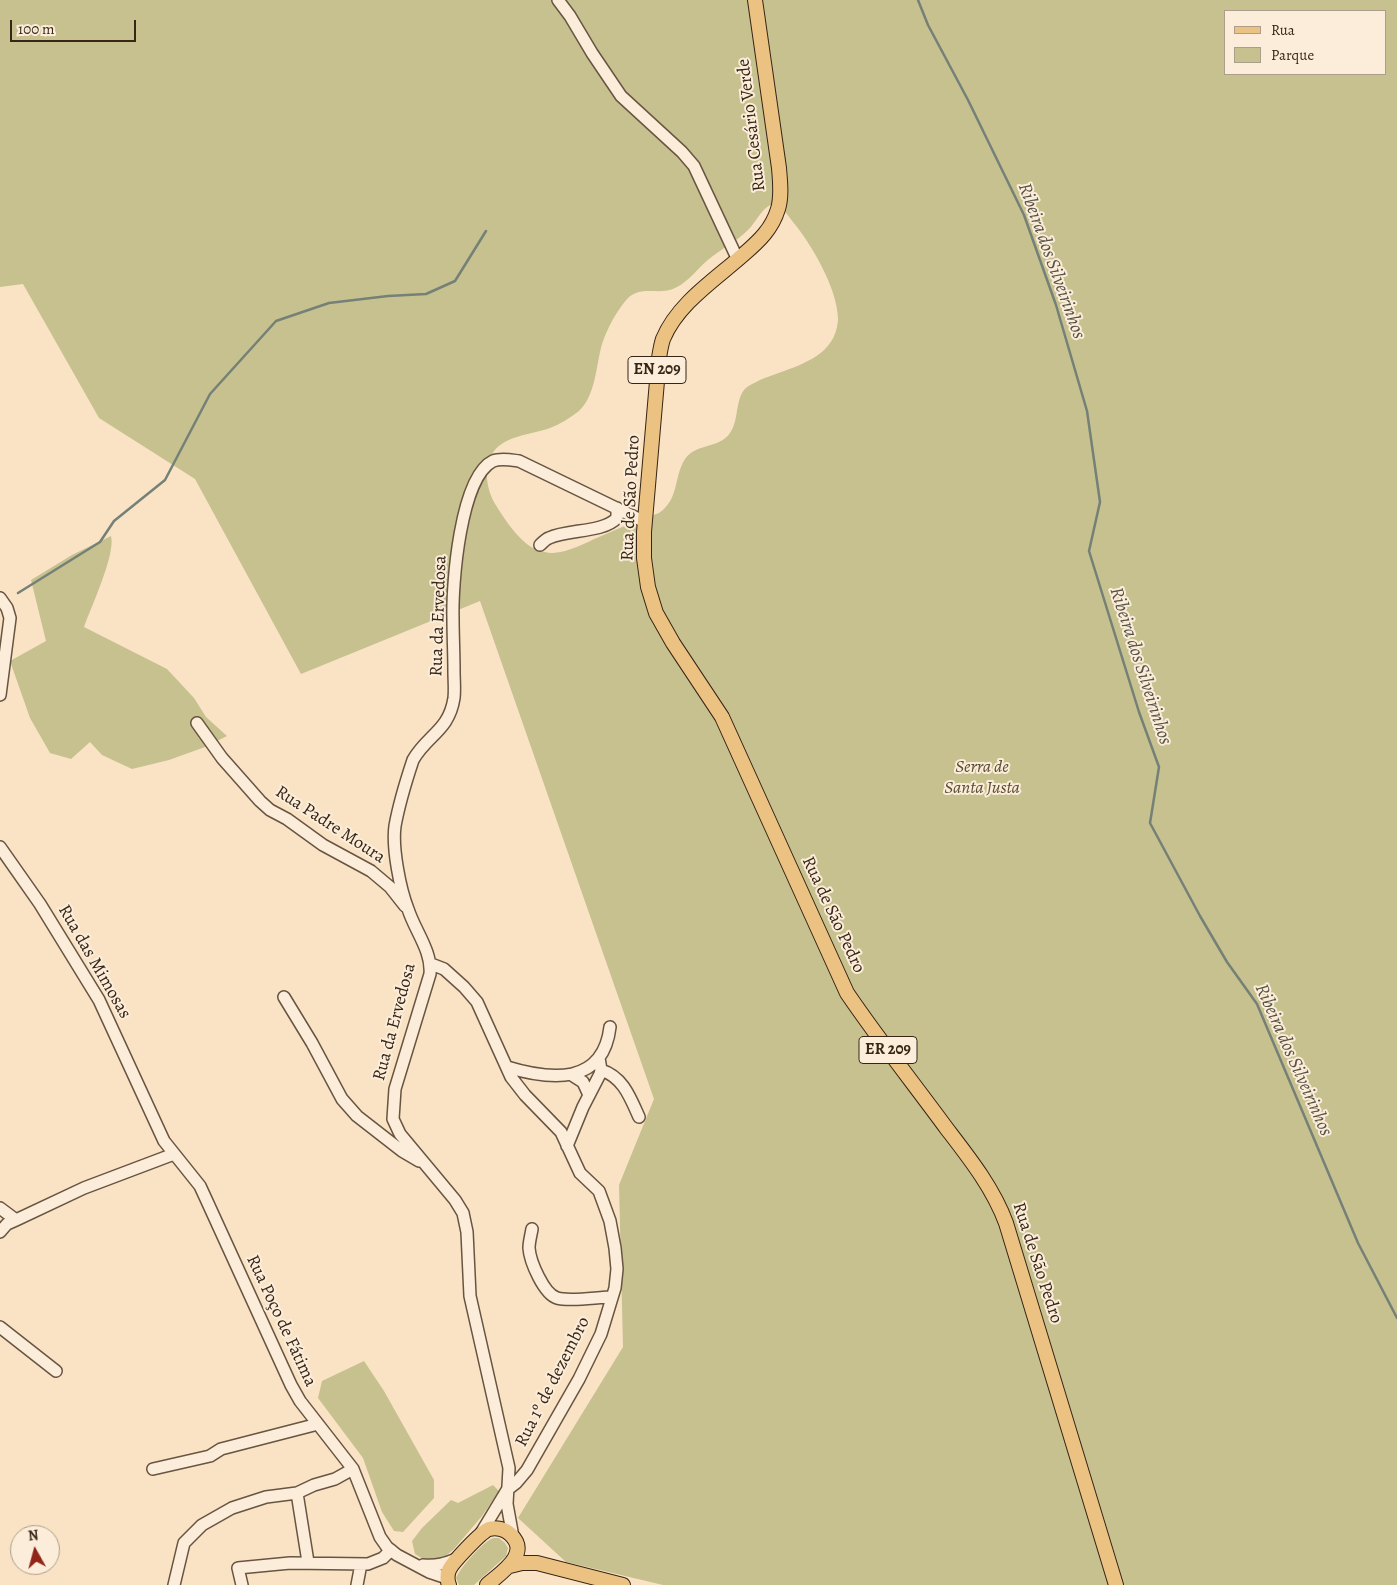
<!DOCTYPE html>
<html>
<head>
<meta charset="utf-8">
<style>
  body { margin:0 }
  #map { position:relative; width:1397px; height:1585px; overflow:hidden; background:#f9e3c4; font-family:Alegreya,serif }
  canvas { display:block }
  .legend { position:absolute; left:1224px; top:10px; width:162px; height:65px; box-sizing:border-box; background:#fbedd9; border:1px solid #ad9d8b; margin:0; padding:6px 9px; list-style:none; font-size:15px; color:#372516 }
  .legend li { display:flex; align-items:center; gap:10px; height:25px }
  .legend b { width:25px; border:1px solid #ad9d8b }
  .north { position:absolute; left:10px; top:1525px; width:50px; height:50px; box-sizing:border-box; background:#fbedd9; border:1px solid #ad9d8b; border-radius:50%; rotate:353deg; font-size:14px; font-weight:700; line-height:20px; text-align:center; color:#372516 }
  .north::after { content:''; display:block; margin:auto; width:18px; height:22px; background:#8f2418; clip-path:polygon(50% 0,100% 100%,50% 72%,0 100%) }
  .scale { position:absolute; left:10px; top:20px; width:126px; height:22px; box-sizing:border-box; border:2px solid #372516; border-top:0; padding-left:6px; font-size:15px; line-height:18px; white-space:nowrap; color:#372516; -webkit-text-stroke:4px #fbedd9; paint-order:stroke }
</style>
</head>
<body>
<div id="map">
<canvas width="1397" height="1585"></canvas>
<ul class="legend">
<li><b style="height:6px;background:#ecc282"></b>Rua</li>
<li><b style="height:14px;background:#c6c18f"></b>Parque</li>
</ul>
<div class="north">N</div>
<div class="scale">100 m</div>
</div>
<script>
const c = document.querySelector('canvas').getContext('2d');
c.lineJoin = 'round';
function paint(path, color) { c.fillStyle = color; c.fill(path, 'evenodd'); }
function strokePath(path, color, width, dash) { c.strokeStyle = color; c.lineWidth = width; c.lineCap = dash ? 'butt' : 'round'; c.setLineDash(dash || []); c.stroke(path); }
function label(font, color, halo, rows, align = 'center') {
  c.font = font + ' Alegreya,serif'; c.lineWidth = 4; c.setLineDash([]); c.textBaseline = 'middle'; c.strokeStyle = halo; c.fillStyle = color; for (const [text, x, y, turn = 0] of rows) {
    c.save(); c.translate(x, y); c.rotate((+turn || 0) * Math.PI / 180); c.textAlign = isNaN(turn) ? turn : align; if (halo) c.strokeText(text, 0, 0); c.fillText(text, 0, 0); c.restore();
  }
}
paint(new Path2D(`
  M 0,0 L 1397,0 L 1397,1585 L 663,1585 L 566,1562 L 518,1518 L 623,1347 L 619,1185 L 654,1099 L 480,601 L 301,674 L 195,479 L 99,418 L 23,284 L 0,287 ZM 1226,11 L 1386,11 L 1386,74 L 1226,74 ZM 770,205 C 773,205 775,205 778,206 C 784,209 789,217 793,222 C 812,245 837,288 838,318 C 838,326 835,337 830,343 C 817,363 781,371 760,380 C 755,383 748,385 744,390 C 735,402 739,420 730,433 C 719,449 696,443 685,459 C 673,478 680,498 659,513 C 639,520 619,528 599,537 C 585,543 569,552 553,553 C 548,553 539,551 535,549 C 520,542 505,520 497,507 C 487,492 483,471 492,454 C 503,435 532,435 550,428 C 560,424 570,418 579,411 C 596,395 596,365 602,344 C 607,329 614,316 623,304 C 639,281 657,298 677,287 C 689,281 698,268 709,259 C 721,249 736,242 748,230 C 756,222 760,211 770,205 Z
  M 111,536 C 116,554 91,607 84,627 L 167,669 L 194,698 L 206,717 L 227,736 L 205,747 L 169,760 L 132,769 L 102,755 L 90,742 L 71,759 L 50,753 L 30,718 L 10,661 L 46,641 L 31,580 L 72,555 Z
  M 364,1361 L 384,1391 L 434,1480 L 434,1498 L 403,1532 L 394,1531 L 382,1512 L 363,1458 L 318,1398 L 322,1381 Z
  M 493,1485 L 499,1491 L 482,1516 L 454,1549 L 440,1561 L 428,1562 L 415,1554 L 412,1541 L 422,1528 L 451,1500 L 458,1503 Z
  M 493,1538 L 499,1538 L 505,1543 L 508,1548 L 506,1556 L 474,1585 L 459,1585 L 456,1578 C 460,1568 483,1542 493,1538 Z`), '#c6c18f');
strokePath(new Path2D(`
  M 918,0 L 928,25 L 968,100 L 1024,215 L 1056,305 L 1087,411 L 1100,502 L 1089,551 L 1139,712 L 1159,767 L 1150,823 L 1200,916 L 1227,962 L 1257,1004 L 1358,1243 L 1397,1318
  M 18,593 L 100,542 L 114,521 L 165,480 L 210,394 L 276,321 L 329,303 L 388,296 L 426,294 L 455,281 L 486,231`), '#758177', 2.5);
const minor = new Path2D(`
  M 558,0 L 570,16 L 592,53 L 621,96 L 682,152 L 694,166 L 738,260
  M 540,545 C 543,542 546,539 549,538 C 568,529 603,533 617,518 L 617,508
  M 0,598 L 7,608 L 10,618 L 0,695
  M 197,723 L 222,758 L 260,801 L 270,810 L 287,819 L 323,845 L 371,871 L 390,887 L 405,906
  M 0,847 L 40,904 L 99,1000 L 164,1141 L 200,1186 L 206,1199 L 291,1385 L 300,1401 L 353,1469 L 380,1537 L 387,1547 L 397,1555 L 429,1572 L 447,1578
  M 431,964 L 444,969 L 464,987 L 477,1002 L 511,1077 L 525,1095 L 561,1132 L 580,1173 L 599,1191 L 610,1221 L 615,1248 L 617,1269 L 615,1288 L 601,1334 L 579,1379 L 527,1470 L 516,1483 L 507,1490 L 481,1533
  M 284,997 L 312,1043 L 342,1099 L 357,1116 L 402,1151 L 419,1161
  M 507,1067 C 550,1080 603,1086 610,1027
  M 601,1070 C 623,1077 630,1097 639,1117
  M 572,1075 L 583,1082 L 589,1095
  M 567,1146 L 583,1107 L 600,1074 L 601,1070 L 599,1058
  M 0,1208 L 16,1220
  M 532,1229 C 531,1235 529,1242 529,1248 C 530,1262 544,1294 557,1298 C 570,1302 598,1297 612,1297
  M 0,1232 L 7,1224 L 16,1220 L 84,1188 L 174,1154
  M 0,1327 L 56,1371
  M 153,1469 L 210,1456 L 221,1449 L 318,1424
  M 297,1493 L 308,1562
  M 513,1537 L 507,1504 L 509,1468 L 470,1296 L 467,1232 L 463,1213 L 455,1200 L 400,1134 L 393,1119 L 395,1089 L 430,974 C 432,951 415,931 408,909 C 400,889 392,848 395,826 C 399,804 406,781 413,760 C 427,735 449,731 454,698 C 455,690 454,680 454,672 C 454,654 453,636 453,618 C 452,585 460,477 493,461 C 501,458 511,460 519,461 L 645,522
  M 423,1565 C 437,1566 445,1564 458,1558
  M 174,1585 L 184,1543 L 202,1525 L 232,1508 L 266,1497 L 297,1493 L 314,1485 L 335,1479 L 353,1469
  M 242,1585 L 238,1568 L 290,1563 L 368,1564 L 383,1558 L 391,1550
  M 357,1585 L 361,1564`);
const major = new Path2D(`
  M 755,0 L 779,168 C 780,181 782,196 778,209 C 772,229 759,241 744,254 C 716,279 678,303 663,339 C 661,345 660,352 659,358 L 644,532 L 644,558 L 648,587 L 656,613 L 673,643 L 722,717 L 847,993 C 879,1040 914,1084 947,1129 C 970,1159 993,1188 1006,1223 L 1116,1585
  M 510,1566 L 522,1563 L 537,1563 L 623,1585
  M 449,1585 C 447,1580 447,1575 449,1570 C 452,1563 481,1532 489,1529 C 496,1527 505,1529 510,1534 C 532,1554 500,1573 487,1585`);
strokePath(minor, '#685442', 14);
strokePath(major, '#372516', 16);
strokePath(minor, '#fbedd9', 11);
strokePath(major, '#ecc282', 14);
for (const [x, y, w] of [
  [657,370,58],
  [888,1050,58]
]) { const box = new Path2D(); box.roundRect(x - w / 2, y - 13.5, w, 27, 4); c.fillStyle = '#fbedd9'; c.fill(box); strokePath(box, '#372516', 1); }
label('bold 16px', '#372516', null, [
  ["EN 209",657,370],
  ["ER 209",888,1050]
]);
label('18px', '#372516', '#fbedd9', [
  ["Rua Cesário Verde",752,125,-97],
  ["Rua de São Pedro",631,498,-87],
  ["Rua da Ervedosa",439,616,-88],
  ["Rua Padre Moura",330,825,33],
  ["Rua de São Pedro",833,915,65],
  ["Rua das Mimosas",94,962,60],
  ["Rua da Ervedosa",395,1022,-75],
  ["Rua de São Pedro",1037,1263,72],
  ["Rua Poço de Fátima",281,1321,65],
  ["Rua 1º de dezembro",553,1382,-63]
]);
label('italic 18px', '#5b4c34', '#fbedd9', [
  ["Serra de",982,768],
  ["Santa Justa",982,789]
]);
label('italic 19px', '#565346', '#fbedd9', [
  ["Ribeira dos Silveirinhos",1051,261,70],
  ["Ribeira dos Silveirinhos",1140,666,72],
  ["Ribeira dos Silveirinhos",1293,1060,66]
]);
</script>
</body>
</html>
